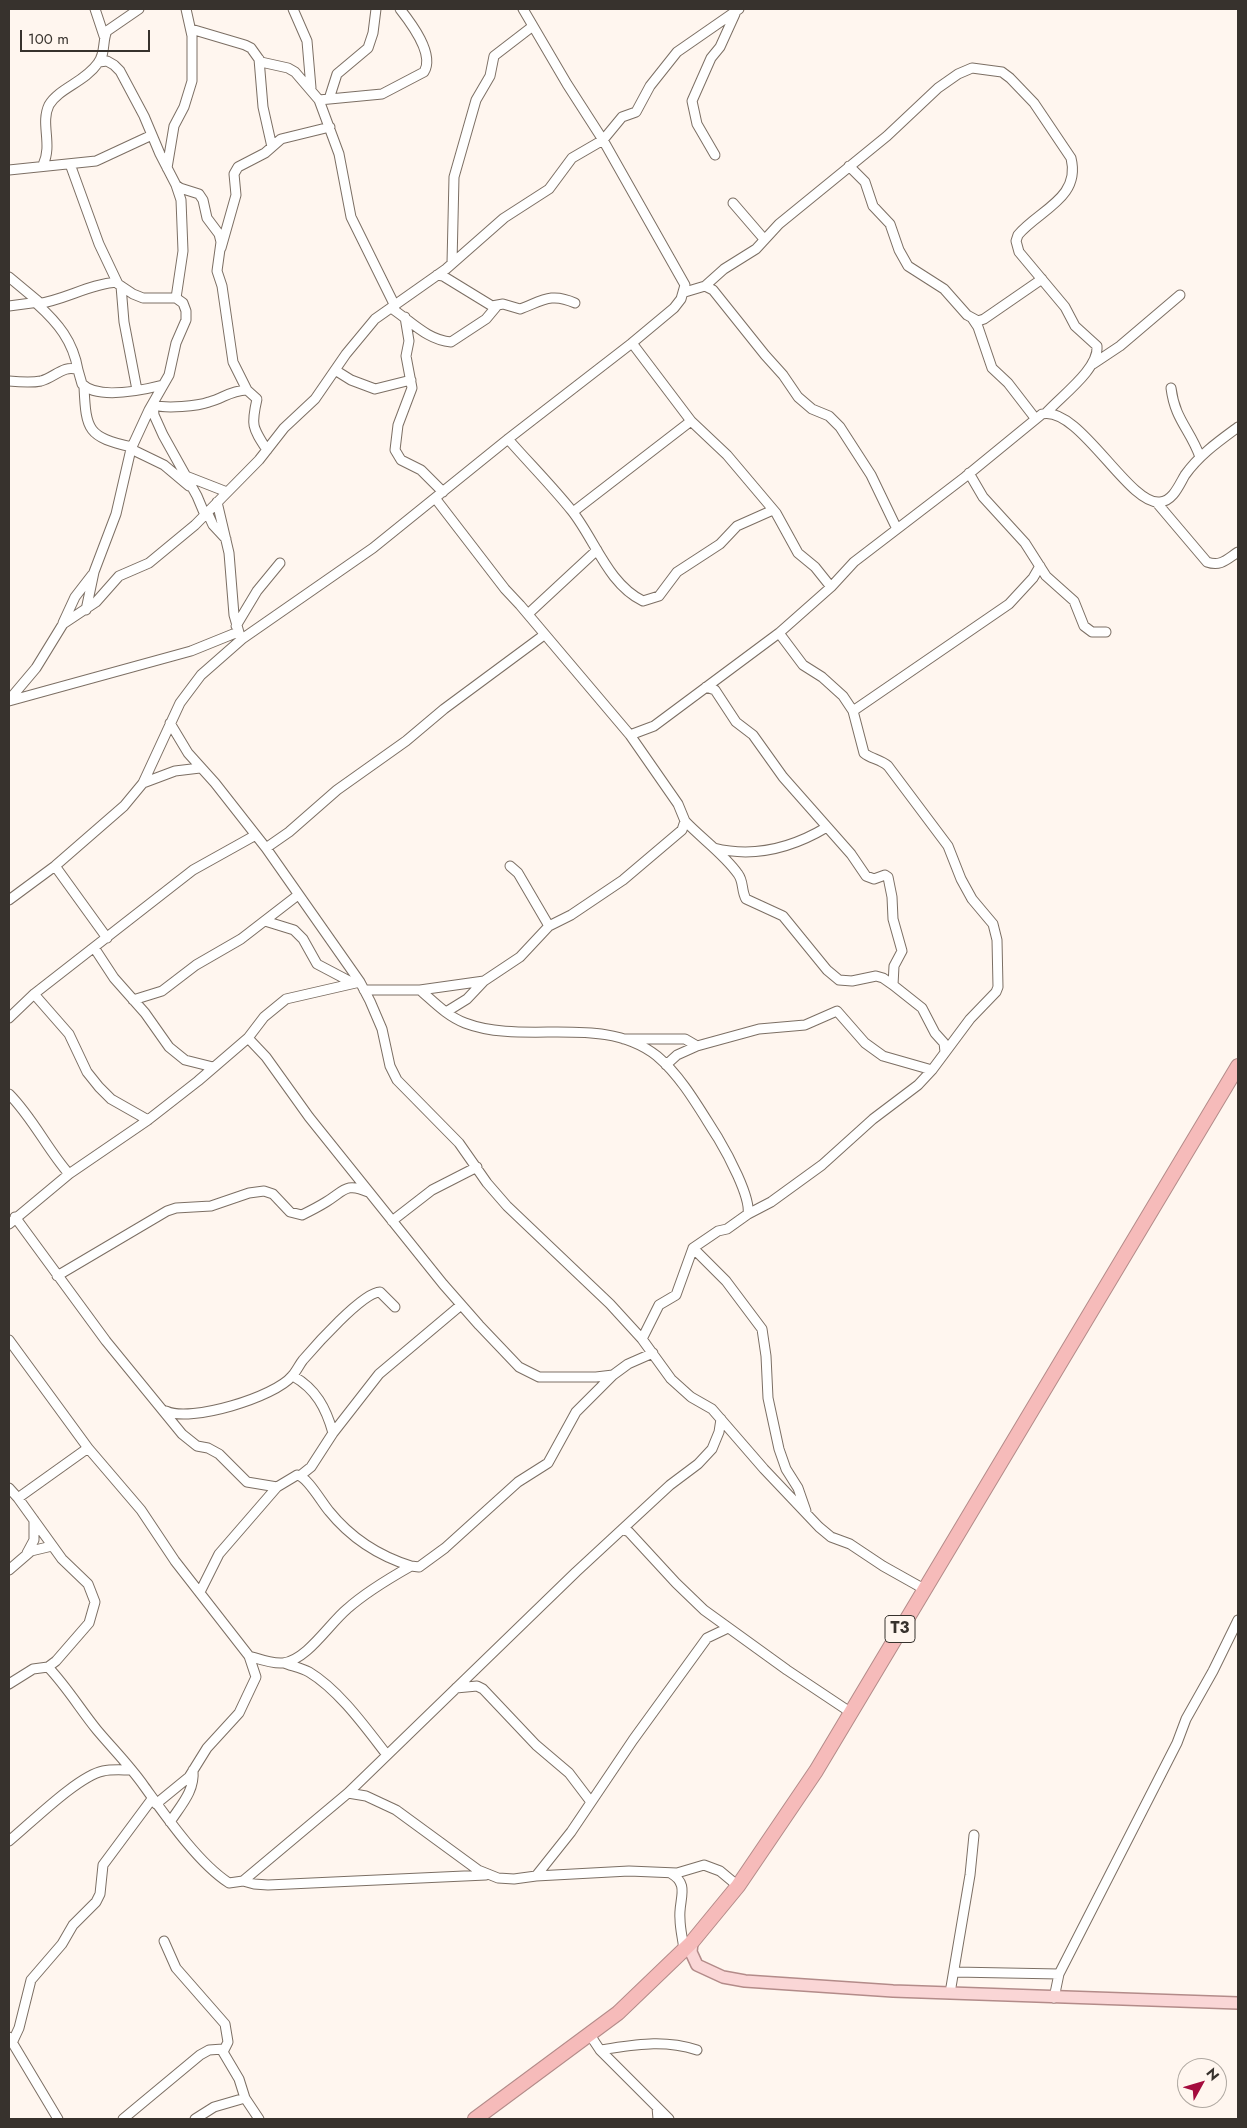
<!DOCTYPE html>
<html>
<head>
<meta charset="utf-8">
<style>
  body { margin:0 }
  #map { position:relative; width:1247px; height:2128px; overflow:hidden; background:#fff6ef; font-family:Jost,sans-serif }
  canvas { display:block }
  .frame { position:absolute; inset:0; border:10px solid #37322d; pointer-events:none }
  .north { position:absolute; left:1177px; top:2058px; width:50px; height:50px; box-sizing:border-box; background:#fff6ef; border:1px solid #afa8a1; border-radius:50%; rotate:51deg; font-size:14px; font-weight:700; line-height:20px; text-align:center; color:#37322d }
  .north::after { content:''; display:block; margin:auto; width:18px; height:22px; background:#a50c3e; clip-path:polygon(50% 0,100% 100%,50% 72%,0 100%) }
  .scale { position:absolute; left:20px; top:30px; width:130px; height:22px; box-sizing:border-box; border:2px solid #37322d; border-top:0; padding-left:6px; font-size:15px; line-height:18px; white-space:nowrap; color:#37322d; -webkit-text-stroke:4px #fff6ef; paint-order:stroke }
</style>
</head>
<body>
<div id="map">
<canvas width="1247" height="2128"></canvas>
<div class="frame"></div>
<div class="north">N</div>
<div class="scale">100 m</div>
</div>
<script>
const c = document.querySelector('canvas').getContext('2d');
c.lineJoin = 'round';
function strokePath(path, color, width, dash) { c.strokeStyle = color; c.lineWidth = width; c.lineCap = dash ? 'butt' : 'round'; c.setLineDash(dash || []); c.stroke(path); }
function label(font, color, halo, rows, align = 'center') {
  c.font = font + ' Jost,sans-serif'; c.lineWidth = 4; c.setLineDash([]); c.textBaseline = 'middle'; c.strokeStyle = halo; c.fillStyle = color; for (const [text, x, y, turn = 0] of rows) {
    c.save(); c.translate(x, y); c.rotate((+turn || 0) * Math.PI / 180); c.textAlign = isNaN(turn) ? turn : align; if (halo) c.strokeText(text, 0, 0); c.fillText(text, 0, 0); c.restore();
  }
}
const minor = new Path2D(`
  M 95,9 L 104,36
  M 293,9 L 307,41 L 311,88
  M 191,29 L 245,45 L 251,48 L 261,62 L 288,68 L 295,72 L 319,100 L 339,154 L 351,217 L 395,306
  M 259,59 L 263,107 L 272,147
  M 99,62 L 107,61 L 114,65 L 120,71 L 144,116 L 160,154 L 176,185 L 180,188 L 199,194 L 203,200 L 207,218 L 219,234 L 221,242 L 217,271 L 222,286 L 233,362 L 247,390 L 257,399 C 251,425 252,427 267,450
  M 329,99 L 337,74 L 368,48 L 373,33 L 376,9
  M 319,100 L 382,94 L 424,72 C 435,54 411,23 400,9
  M 715,155 L 697,124 L 692,101 L 711,58 L 720,47 L 735,14
  M 70,164 L 99,244 L 118,284 L 133,294 L 143,298 L 176,298 L 183,303 L 186,311 L 186,320 L 176,343 L 169,375 L 149,410 L 131,449 L 116,514 L 94,572 L 86,610
  M 43,165 C 53,144 40,124 49,105 C 59,88 85,82 98,63 C 106,53 102,41 107,31 L 139,9
  M 849,166 L 865,182 L 873,206 L 890,224 L 899,250 L 908,266 L 944,289 L 967,315 L 978,321 L 984,319 L 1042,279
  M 167,168 L 174,126 L 184,107 L 192,81 L 192,36 L 186,9
  M 9,170 L 96,161 L 152,135
  M 733,203 L 764,239
  M 221,248 L 236,195 L 234,174 L 238,167 L 265,153 L 281,139 L 330,127
  M 452,263 L 454,177 L 476,100 L 490,76 L 494,56 L 533,26
  M 437,275 L 443,276 L 492,306 L 503,304 L 520,309 C 542,301 551,292 575,303
  M 9,277 L 39,302 L 37,304 C 58,323 73,341 78,370
  M 121,286 L 124,322 L 137,390
  M 705,286 L 724,269 L 756,249 L 779,224 L 887,136 L 938,88 L 958,74 L 972,68 L 1002,72 L 1010,78 L 1034,103 L 1071,158 C 1081,198 1039,210 1018,235 L 1016,241 L 1019,252 L 1065,307 L 1075,326 L 1097,346 C 1099,369 1061,396 1046,413
  M 685,292 L 705,286 L 713,290 L 765,355 L 783,375 L 798,397 L 812,409 L 829,416 L 840,427 L 871,475 L 897,529
  M 176,298 L 183,251 L 181,200 L 176,185
  M 37,304 C 65,300 89,284 117,282
  M 9,306 L 39,302
  M 391,308 C 411,321 427,340 451,342 L 486,319 L 496,307
  M 405,317 L 409,341 L 406,356 L 412,388 L 398,425 L 395,450 L 401,460 L 421,470 L 443,492
  M 972,318 L 978,327 L 992,368 L 1008,383 L 1035,418
  M 632,343 L 691,421 L 727,455 L 776,513 L 798,553 L 815,567 L 831,587
  M 1093,364 L 1120,346 L 1180,295
  M 335,370 L 351,380 L 375,389 L 411,380
  M 9,381 C 19,382 31,383 41,381 C 54,378 64,364 78,370 L 82,384 C 98,400 143,390 163,385
  M 84,387 C 86,431 88,437 132,447
  M 1171,388 C 1175,420 1190,429 1200,457
  M 153,403 L 154,415 L 163,435 L 197,496 L 205,515
  M 154,405 C 166,409 198,406 209,402 C 224,398 229,391 247,390
  M 508,439 C 529,463 552,486 572,511 C 595,540 608,584 643,601 L 659,596 L 677,572 L 720,544 L 737,526 L 773,510
  M 131,449 L 164,465 L 189,486
  M 969,473 L 983,497 L 1025,543 L 1046,576 L 1074,601 L 1084,626 L 1092,632 L 1106,632
  M 186,476 L 227,492
  M 217,502 L 229,553 L 234,615 L 240,636
  M 1157,503 L 1207,562 C 1221,567 1227,559 1238,552
  M 207,512 L 213,525 L 226,539
  M 573,512 L 691,421
  M 528,614 L 597,550
  M 63,623 L 75,597 L 92,575
  M 236,626 L 257,591 L 280,563
  M 706,687 L 715,690 L 736,722 L 753,735 L 783,777 L 851,854 L 866,876 L 874,879 L 885,875 L 888,877 L 892,897 L 893,919 L 902,951 L 894,966 L 893,985
  M 9,700 L 36,668 L 63,624 L 96,602 L 119,576 L 149,563 L 195,525 L 259,460 L 284,428 L 315,399 L 346,354 L 375,319 L 446,269 L 504,218 L 549,189 L 572,158 L 603,140 L 622,117 L 636,112 L 650,86 L 677,52 L 739,9
  M 9,701 L 191,651 L 238,632
  M 853,711 L 1009,604 L 1033,578 L 1040,566
  M 170,723 L 188,753 L 215,783 L 266,848 L 360,982 L 370,1001 L 382,1029 L 390,1066 L 397,1080 L 459,1143 L 487,1183 L 507,1206 L 610,1304 L 642,1339 L 671,1379 L 691,1397 L 712,1409 L 764,1469 L 819,1527 L 831,1537 L 850,1544 L 883,1566 L 924,1589
  M 630,735 L 654,726 L 779,633 L 831,587 L 854,562 L 965,477 L 1042,414 C 1079,405 1129,506 1160,502 C 1173,501 1179,485 1185,475 C 1199,455 1219,441 1238,427
  M 143,783 L 175,771 L 200,768
  M 685,821 C 701,838 725,855 738,874 C 744,882 741,890 746,899 L 783,916 L 827,970 L 839,980 L 852,981 L 876,976 L 883,978 L 893,985 L 922,1008 L 935,1033 L 944,1043 L 945,1052
  M 266,848 L 289,832 L 337,790 L 406,741 L 444,709 L 544,635
  M 714,848 C 754,858 792,848 827,827
  M 55,866 L 107,938
  M 510,866 L 518,873 L 549,926
  M 9,900 L 55,866 L 124,806 L 143,783 L 180,703 L 201,675 L 242,639 L 373,548 L 508,439 L 632,343 L 674,308 L 681,299 L 685,285 L 603,140 L 567,84 L 523,9
  M 265,921 L 294,930 L 303,939 L 317,964 L 353,983
  M 95,949 L 114,978 L 145,1013 L 169,1047 L 185,1060 L 213,1067
  M 364,990 L 420,990 L 484,981 L 520,957 L 549,926 L 571,915 L 623,880 L 682,830 L 685,821 L 678,804 L 630,735 L 520,605 L 505,589 L 435,498
  M 420,990 C 434,1002 447,1016 465,1023 C 525,1046 603,1013 657,1056 C 682,1077 700,1110 718,1138 C 727,1153 751,1197 748,1214 L 727,1229 L 718,1231 L 693,1248 L 676,1295 L 659,1305 L 642,1339
  M 34,994 L 69,1034 L 87,1072 L 99,1087 L 111,1099 L 148,1120
  M 133,1000 L 162,991 L 196,965 L 241,939 L 298,895
  M 446,1012 L 467,999 L 484,981
  M 9,1018 L 34,994 L 193,870 L 254,836
  M 248,1038 L 266,1057 L 309,1117 L 443,1284 L 479,1325 L 519,1367 L 539,1377 L 596,1377 L 613,1375 L 628,1364 L 653,1353
  M 624,1039 L 685,1039 L 697,1046
  M 666,1065 L 677,1055 L 697,1046 L 759,1029 L 805,1025 L 837,1011 L 865,1043 L 883,1056 L 932,1070
  M 9,1094 C 33,1118 47,1149 69,1174
  M 748,1214 L 771,1202 L 822,1165 L 873,1119 L 918,1085 L 932,1070 L 970,1019 L 996,992 L 998,987 L 997,940 L 993,924 L 972,899 L 961,879 L 948,846 L 888,766 C 880,759 871,759 864,753 L 853,711 L 843,696 L 822,677 L 803,665 L 779,633
  M 15,1217 L 106,1341 L 182,1434 L 197,1446 L 208,1448 L 219,1454 L 247,1482 L 277,1487
  M 392,1221 L 432,1190 L 477,1167
  M 9,1224 L 69,1174 L 148,1120 L 198,1081 L 248,1038 L 264,1017 L 286,999 L 360,982
  M 693,1248 L 726,1281 L 762,1329 L 766,1356 L 768,1398 L 779,1449 L 786,1469 L 798,1488 L 806,1511
  M 57,1276 L 167,1211 L 176,1208 L 211,1206 L 249,1193 L 264,1191 L 273,1194 L 290,1212 L 302,1215 C 310,1211 318,1207 326,1202 C 344,1191 346,1182 368,1192
  M 9,1340 L 88,1448 L 141,1510 L 175,1561 L 249,1656 L 256,1677 L 239,1713 L 207,1748 L 189,1777 L 156,1804
  M 293,1376 C 316,1389 326,1408 333,1433
  M 166,1411 C 190,1423 275,1397 292,1376 C 296,1372 299,1365 303,1360 C 315,1346 363,1292 380,1292 L 395,1307
  M 301,1475 L 311,1467 L 333,1433 L 379,1374 L 461,1305
  M 9,1488 L 18,1498 L 62,1559 L 88,1584 L 95,1602 L 89,1623 L 56,1661 L 48,1667 L 33,1669 L 9,1684
  M 18,1498 L 88,1448
  M 623,1529 L 629,1532 L 676,1583 L 704,1610 L 787,1670 L 850,1712
  M 27,1553 L 34,1540 L 34,1520
  M 9,1570 L 31,1551 L 52,1546
  M 200,1592 L 219,1554 L 277,1487 L 297,1475 C 307,1476 322,1503 329,1511 C 350,1537 379,1556 411,1566
  M 249,1656 C 259,1659 272,1664 283,1663 C 307,1660 329,1624 347,1609 C 366,1592 388,1579 411,1566 L 419,1567 L 445,1548 L 518,1482 L 548,1463 L 576,1412 L 613,1375
  M 284,1663 C 292,1666 302,1668 309,1672 C 339,1690 366,1728 387,1755
  M 48,1667 C 67,1687 80,1709 97,1730 C 113,1749 130,1766 144,1786 C 165,1815 198,1863 229,1883 L 243,1881 L 348,1793 L 576,1572 L 670,1485 L 698,1464 L 712,1449 L 719,1432 L 721,1419
  M 456,1688 L 477,1686 L 483,1689 L 536,1745 L 569,1773 L 591,1802
  M 348,1793 L 366,1796 L 396,1810 L 478,1870 L 498,1878 L 514,1879 L 536,1876 L 629,1871 L 677,1873 L 704,1865 L 720,1871 L 738,1886
  M 170,1822 C 181,1805 195,1791 193,1770
  M 9,1841 C 31,1823 78,1776 103,1771 C 112,1769 122,1770 131,1770
  M 670,1873 C 691,1884 678,1900 680,1919 C 680,1929 683,1940 684,1950
  M 536,1876 L 571,1832 L 633,1740 L 707,1638 L 728,1628
  M 243,1881 L 254,1884 L 268,1885 L 486,1875
  M 164,1941 L 176,1968 L 225,2024 L 228,2042 L 223,2052 L 239,2079 L 245,2098 L 259,2119
  M 955,1972 L 1059,1974
  M 950,1993 L 970,1875 L 974,1835
  M 1054,1998 L 1059,1974 L 1177,1743 L 1186,1719 L 1213,1671 L 1238,1620
  M 590,2035 L 600,2050 L 669,2119
  M 9,2037 L 58,2119
  M 12,2043 L 19,2028 L 31,1980 L 62,1944 L 73,1925 L 96,1902 L 100,1894 L 103,1865 L 152,1799
  M 600,2050 C 635,2045 662,2039 697,2050
  M 657,2107 L 658,2119
  M 123,2119 L 200,2055 L 209,2050 L 223,2049
  M 195,2119 L 214,2107 L 245,2098`);
const major = new Path2D(`
  M 692,1942 L 691,1952 L 697,1965 L 723,1977 L 745,1981 L 893,1991 L 1238,2003`);
const highway = new Path2D(`
  M 475,2119 L 618,2013 L 692,1942 L 738,1886 L 816,1771 L 1238,1066`);
strokePath(minor, '#7c6f64', 11);
strokePath(major, '#b38b89', 14);
strokePath(highway, '#b38b89', 16);
strokePath(minor, '#fff', 9);
strokePath(major, '#fad6d6', 11);
strokePath(highway, '#f6bbba', 14);
for (const [x, y, w] of [
  [900,1629,30]
]) { const box = new Path2D(); box.roundRect(x - w / 2, y - 13.5, w, 27, 4); c.fillStyle = '#fff6ef'; c.fill(box); strokePath(box, '#37322d', 1); }
label('bold 16px', '#37322d', null, [
  ["T3",900,1629]
]);
</script>
</body>
</html>
